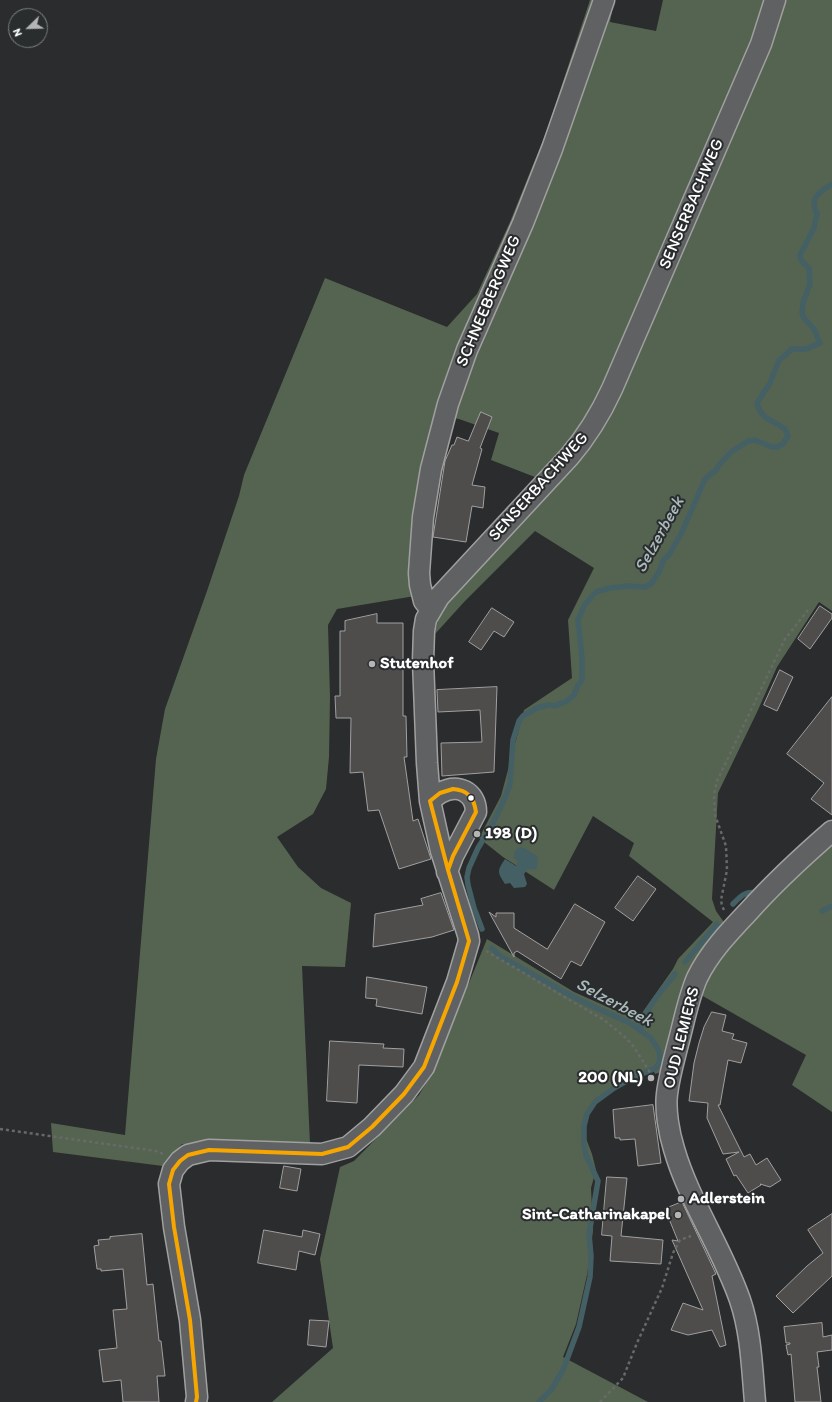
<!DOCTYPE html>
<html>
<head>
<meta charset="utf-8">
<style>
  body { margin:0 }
  #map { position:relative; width:832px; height:1402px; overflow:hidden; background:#2b2c2d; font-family:Itim,sans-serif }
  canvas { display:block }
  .north { position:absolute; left:8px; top:8px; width:40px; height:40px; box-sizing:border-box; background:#2a2d2e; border:1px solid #7f8182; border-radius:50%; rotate:247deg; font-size:11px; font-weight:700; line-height:16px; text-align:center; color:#fff }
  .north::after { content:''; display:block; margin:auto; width:14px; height:18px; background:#b5b5b6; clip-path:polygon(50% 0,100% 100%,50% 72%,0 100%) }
</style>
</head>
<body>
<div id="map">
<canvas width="832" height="1402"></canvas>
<div class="north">N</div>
</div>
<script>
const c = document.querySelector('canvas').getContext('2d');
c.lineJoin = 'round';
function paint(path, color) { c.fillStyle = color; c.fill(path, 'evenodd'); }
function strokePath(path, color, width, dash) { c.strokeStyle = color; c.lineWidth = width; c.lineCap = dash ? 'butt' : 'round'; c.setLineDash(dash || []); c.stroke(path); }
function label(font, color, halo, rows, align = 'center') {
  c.font = font + ' Itim,sans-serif'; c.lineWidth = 4; c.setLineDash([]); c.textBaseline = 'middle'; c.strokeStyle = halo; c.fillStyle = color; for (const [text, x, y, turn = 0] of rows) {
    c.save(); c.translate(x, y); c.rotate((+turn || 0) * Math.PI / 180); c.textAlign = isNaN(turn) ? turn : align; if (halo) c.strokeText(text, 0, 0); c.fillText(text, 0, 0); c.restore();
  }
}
paint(new Path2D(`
  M 590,0 L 614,0 L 610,22 L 656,31 L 663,0 L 832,0 L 832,611 L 819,602 L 777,667 L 758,710 L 718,793 L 712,899 L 716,911 L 726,925 L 667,1070 L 655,1074 L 653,1069 L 619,1084 L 592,1103 L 586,1112 L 582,1128 L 592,1154 L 596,1170 L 591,1188 L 593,1231 L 587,1275 L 576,1324 L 563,1357 L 648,1402 L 272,1402 L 333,1348 L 320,1259 L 340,1167 L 354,1161 L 419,1095 L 432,1073 L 487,939 L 574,992 L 637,1020 L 673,969 L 678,959 L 713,922 L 629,856 L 634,843 L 593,816 L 554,890 L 503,857 L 479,838 L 501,796 L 524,710 L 572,678 L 568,620 L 594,568 L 535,531 L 465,601 L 435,634 L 438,619 L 444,607 L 540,479 L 491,460 L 499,433 L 459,419 L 438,415 L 415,596 L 337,609 L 328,625 L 330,697 L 329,757 L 326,789 L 313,814 L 277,837 L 298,867 L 321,888 L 351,903 L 345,967 L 302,966 L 310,1144 L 182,1144 L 163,1166 L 53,1152 L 51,1123 L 125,1135 L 156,759 L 165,709 L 207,591 L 239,496 L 244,475 L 325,278 L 447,327 L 477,294 L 510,222 L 547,130 Z
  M 832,839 L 832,1112 L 792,1085 L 806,1055 L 701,995 L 712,968 L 728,944 Z`), '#556450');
paint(new Path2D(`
  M 521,847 L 528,850 L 538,857 L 537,868 L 534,870 L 528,869 L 524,874 L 527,884 L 525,887 L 514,888 L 510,883 L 505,884 C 497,872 497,871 505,859 L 516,866 L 518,861 L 514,858 L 514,853 L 517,849 Z`), '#446065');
strokePath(new Path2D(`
  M 733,904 C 741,896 745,891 757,893
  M 822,911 L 832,906
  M 482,929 L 474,908 L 468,885 L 467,877 L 469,868 L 478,848 L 491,827 L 504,800 L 510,784 L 513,740 L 519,721 L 523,716 L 537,708 L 548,705 L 555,706 L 567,701 L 574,695 L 577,687 L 582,680 L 582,657 L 578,620 L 585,604 L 596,592 L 610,588 L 628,586 L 645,587 L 651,584 L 659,572 L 664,559 L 669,555 L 673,548 L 682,532 L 705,479 L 716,470 L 719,465 L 731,452 L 748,441 L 755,440 L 772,447 L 777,447 L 783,444 L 788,436 L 785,429 C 772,419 762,421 757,403 L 770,383 L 779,360 L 787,354 L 791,349 L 806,349 L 820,343 L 814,329 L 804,318 L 802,313 L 803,303 L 810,284 L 809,268 C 805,264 800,262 800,255 L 814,228 L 817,213 C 808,198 821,191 832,184
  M 492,948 L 500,956 L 564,992 L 592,1006 L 630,1023 L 651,1038 L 658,1049 L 660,1056 L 659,1063 L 656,1068 L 630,1079 L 614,1088 L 595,1102 L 587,1114 L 584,1126 L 584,1144 L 586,1155 L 598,1181 L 589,1234 L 591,1256 L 590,1277 L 579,1327 L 563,1370 L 551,1390 L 539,1402
  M 685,962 L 717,924
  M 640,1029 C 645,1008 662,991 675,974`), '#446065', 5.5);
const building = new Path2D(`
  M 481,412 L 492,417 L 480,448 L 482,449 L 472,485 L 485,487 L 483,508 L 472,506 L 466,542 L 433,537 L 445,461 L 452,445 L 454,445 L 457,437 L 468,441 Z
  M 820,606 L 832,614 L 832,618 L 810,649 L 798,639 Z
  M 492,608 L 514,622 L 504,637 L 494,631 L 481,650 L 469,642 Z
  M 377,614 L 377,623 L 403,623 L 403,716 L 406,716 L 407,757 L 404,757 L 413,821 L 418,819 L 431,859 L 399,869 L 379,810 L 368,811 L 363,772 L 350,773 L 351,718 L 336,718 L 335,696 L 340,696 L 340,631 L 345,631 L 345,621 Z
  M 780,670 L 793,677 L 777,711 L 764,705 Z
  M 497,687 L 494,772 L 442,776 L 441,743 L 482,742 L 480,710 L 438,712 L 437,690 Z
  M 832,697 L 832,815 L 811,799 L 824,783 L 787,754 Z
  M 638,876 L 656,889 L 633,921 L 615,908 Z
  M 441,893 L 454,930 L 432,937 L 373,947 L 375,914 L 423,905 L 421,899 Z
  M 575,904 L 605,922 L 581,966 L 571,961 L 561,979 L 517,951 L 514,953 L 514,957 L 489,912 L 496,917 L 496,913 L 514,913 L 514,928 L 547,949 Z
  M 367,977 L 427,987 L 422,1014 L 376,1006 L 377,999 L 366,998 Z
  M 712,1012 L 726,1015 L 722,1031 L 734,1034 L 732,1039 L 747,1043 L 741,1063 L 728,1060 L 720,1105 L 718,1105 L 744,1157 L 750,1154 L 756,1165 L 767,1158 L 781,1180 L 770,1187 L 760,1184 L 761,1185 L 748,1193 L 736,1175 L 734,1176 L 726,1159 L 739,1152 L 723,1154 L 707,1118 L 708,1103 L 689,1101 L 694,1063 L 699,1043 L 704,1027 Z
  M 330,1041 L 384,1044 L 383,1048 L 404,1049 L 403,1067 L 359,1065 L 357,1103 L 327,1101 Z
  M 653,1105 L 661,1163 L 638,1166 L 635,1139 L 620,1140 L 620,1138 L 615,1138 L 613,1110 Z
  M 284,1166 L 301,1169 L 297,1191 L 280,1188 Z
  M 607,1177 L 627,1178 L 621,1236 L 663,1240 L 661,1264 L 610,1261 L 612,1236 L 602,1235 Z
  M 682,1202 L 716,1274 L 712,1276 L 726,1345 L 720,1347 L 712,1330 L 688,1335 L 671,1330 L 683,1303 L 703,1310 L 672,1240 L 678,1241 L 665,1209 Z
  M 832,1214 L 832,1276 L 793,1313 L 776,1296 L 807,1266 L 823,1253 L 808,1230 Z
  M 264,1230 L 302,1237 L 303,1230 L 320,1234 L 315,1255 L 299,1251 L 296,1270 L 258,1263 Z
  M 142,1234 L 147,1285 L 153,1284 L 159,1341 L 161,1341 L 165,1376 L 157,1376 L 159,1402 L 123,1402 L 121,1380 L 103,1382 L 99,1350 L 117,1348 L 113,1310 L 127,1309 L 123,1269 L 101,1271 L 101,1269 L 97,1269 L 94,1246 L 99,1245 L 98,1240 L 110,1239 L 110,1237 Z
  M 310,1320 L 329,1321 L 326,1347 L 308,1345 Z
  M 822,1323 L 823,1337 L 832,1335 L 832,1350 L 817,1352 L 819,1367 L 817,1367 L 821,1402 L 795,1402 L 791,1354 L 788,1355 L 786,1345 L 790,1344 L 790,1343 L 786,1343 L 784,1327 Z`);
paint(building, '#4f4c4c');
strokePath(building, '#a0a0a0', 1);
const minor = new Path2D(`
  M 431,610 L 424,601 L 420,585 L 419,573 L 423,517 L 431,469 L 448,404 L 467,350 L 523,223 L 552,149 L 604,0
  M 430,801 C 433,798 437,795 440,793 C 458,783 476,792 476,812 L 453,856 L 447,872
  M 196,1402 L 197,1397 L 190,1320 L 174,1227 L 169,1184 L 173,1170 L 180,1161 L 188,1155 L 209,1150 L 322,1154 L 348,1147 L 372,1127 L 404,1094 L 424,1067 L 457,982 L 469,941 L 468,935 L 441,851 L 430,801 L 427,763 L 423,661 L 424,631 L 426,619 L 439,597 L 569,457 C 587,436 600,415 612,389 L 761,44 L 775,0
  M 755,1402 C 752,1368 751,1332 740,1300 C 722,1248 689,1201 674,1149 C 669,1133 665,1110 667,1094 C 669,1077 674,1060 678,1044 C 684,1022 688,999 697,978 C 709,953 729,932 748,912 C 774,883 802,857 832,831`);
strokePath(minor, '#a0a0a0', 23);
strokePath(new Path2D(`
  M 724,910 L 722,906 L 721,900 L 727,870 L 726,846 L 715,815 L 714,795 L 717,781 L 785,639 L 808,610
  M 486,951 L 604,1020 L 626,1038 L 634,1047 L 651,1074
  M 0,1129 L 156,1151 L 163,1154
  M 600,1402 L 623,1378 L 637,1343 L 662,1288 L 673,1253 L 680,1240 L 691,1236`), '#686969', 2.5, [3, 3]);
strokePath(minor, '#606162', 20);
strokePath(new Path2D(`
  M 453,789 C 468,790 474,798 476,812 L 453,856 L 448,870 L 430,801 L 440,793 Z
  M 196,1402 L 197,1397 L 190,1320 L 174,1227 L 169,1184 L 173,1170 L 180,1161 L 188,1155 L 209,1150 L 322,1154 L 348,1147 L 372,1127 L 404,1094 L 424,1067 L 457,982 L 469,941 L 448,870`), '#f7a600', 4);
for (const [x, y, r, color] of [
  [372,664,4,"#b5b5b6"],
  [471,798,3.5,"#fff"],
  [477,834,4,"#b5b5b6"],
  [651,1078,4,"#b5b5b6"],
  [681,1199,4,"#b5b5b6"],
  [678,1215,4,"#b5b5b6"]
]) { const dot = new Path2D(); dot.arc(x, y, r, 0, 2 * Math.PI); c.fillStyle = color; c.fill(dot); strokePath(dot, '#2a2d2e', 1.5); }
label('17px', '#fff', '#2a2d2e', [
  ["SENSERBACHWEG",692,204,-67],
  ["SCHNEEBERGWEG",489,301,-67],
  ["SENSERBACHWEG",539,487,-48],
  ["OUD LEMIERS",682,1038,-76]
]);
label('bold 17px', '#fff', '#2a2d2e', [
  ["Stutenhof",380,664],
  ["198 (D)",485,834],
  ["200 (NL)",643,1078,"right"],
  ["Adlerstein",689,1199],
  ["Sint-Catharinakapel",670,1215,"right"]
], 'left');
label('italic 18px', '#acbabc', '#2a2d2e', [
  ["Selzerbeek",660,535,-61],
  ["Selzerbeek",614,1003,28]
]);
</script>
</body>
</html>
